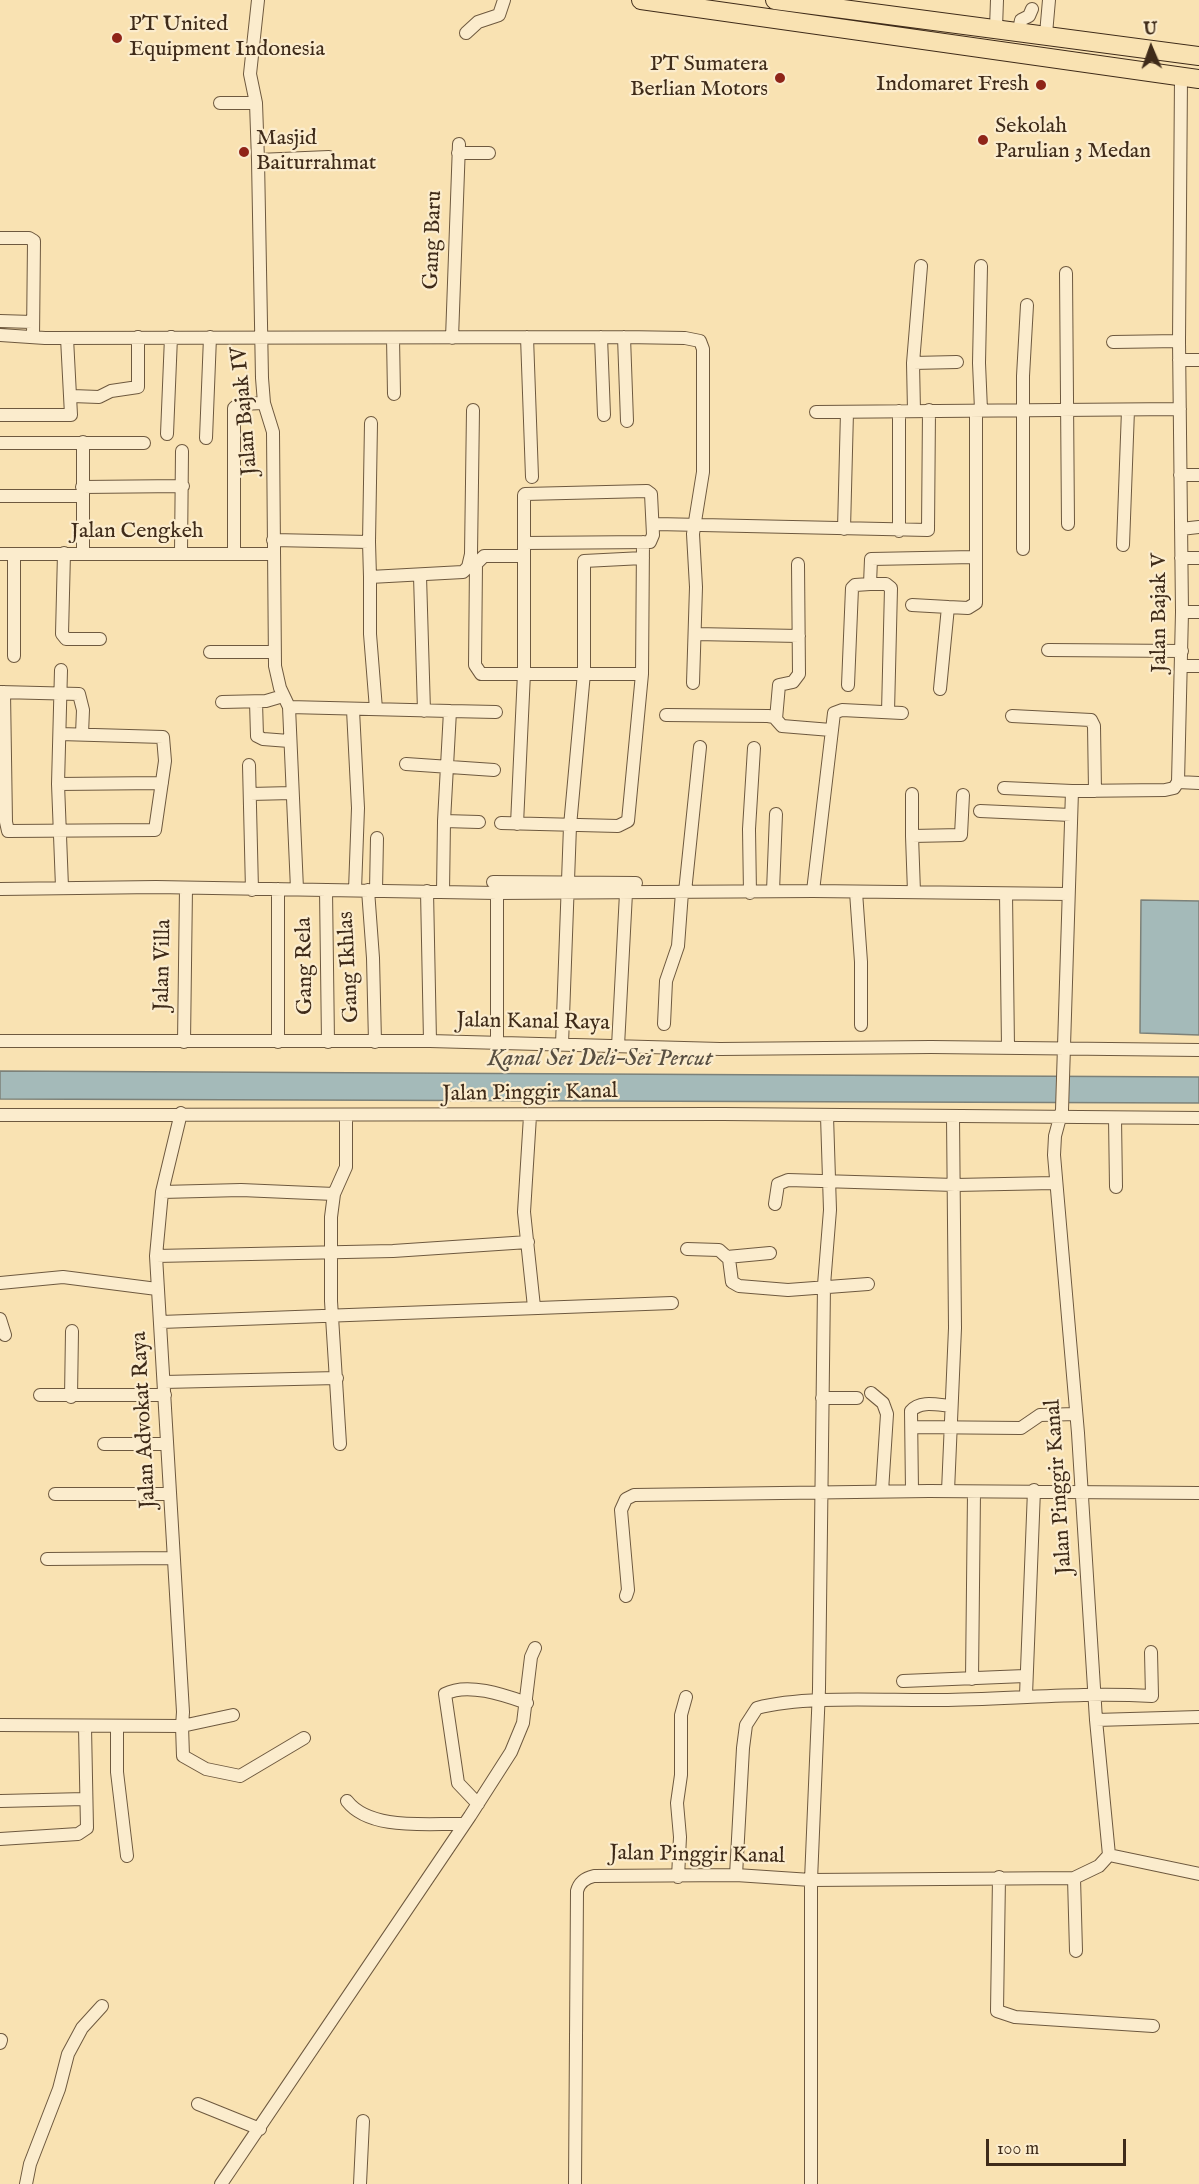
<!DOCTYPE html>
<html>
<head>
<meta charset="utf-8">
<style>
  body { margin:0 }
  #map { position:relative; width:1199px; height:2184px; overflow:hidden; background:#f9e2b2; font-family:"IM FELL English",serif }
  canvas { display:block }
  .north { position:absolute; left:1121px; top:18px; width:60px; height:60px; -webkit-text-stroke:4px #fbeccd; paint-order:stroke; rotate:358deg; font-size:16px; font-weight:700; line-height:24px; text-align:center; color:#3f2b19 }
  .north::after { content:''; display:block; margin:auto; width:21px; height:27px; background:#3f2b19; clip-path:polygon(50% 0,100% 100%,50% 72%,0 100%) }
  .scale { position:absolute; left:986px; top:2139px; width:140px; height:27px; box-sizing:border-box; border:3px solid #3f2b19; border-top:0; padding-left:8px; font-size:18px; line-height:21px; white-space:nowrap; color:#3f2b19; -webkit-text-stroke:4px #fbeccd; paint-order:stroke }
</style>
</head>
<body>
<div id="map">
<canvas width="1199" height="2184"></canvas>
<div class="north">U</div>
<div class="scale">100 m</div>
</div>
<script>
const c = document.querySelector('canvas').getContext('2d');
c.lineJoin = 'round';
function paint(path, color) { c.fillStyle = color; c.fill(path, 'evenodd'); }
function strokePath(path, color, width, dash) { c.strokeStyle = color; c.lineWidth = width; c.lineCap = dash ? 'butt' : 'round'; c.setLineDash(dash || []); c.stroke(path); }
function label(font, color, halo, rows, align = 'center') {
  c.font = font + ' "IM FELL English",serif'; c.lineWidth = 4.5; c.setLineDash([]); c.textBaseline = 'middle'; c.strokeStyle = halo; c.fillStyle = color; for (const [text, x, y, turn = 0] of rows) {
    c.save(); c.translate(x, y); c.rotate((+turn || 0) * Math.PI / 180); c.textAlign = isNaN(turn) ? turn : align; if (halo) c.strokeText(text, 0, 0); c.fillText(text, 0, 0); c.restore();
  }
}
const water = new Path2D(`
  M 1141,900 L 1199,901 L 1199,1035 L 1140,1033 Z
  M 0,1071 L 1199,1077 L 1199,1103 L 0,1099 Z`);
paint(water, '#a4bab9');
strokePath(water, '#7c8179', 1.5);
const minor = new Path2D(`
  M 258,0 L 250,74 L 256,103 L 258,160 L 262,378 L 264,403 L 273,432 L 275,666 L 280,688 L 289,707 L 297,889
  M 996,28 L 997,0
  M 1019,30 L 1021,20 L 1029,16 L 1032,9
  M 466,33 L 478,22 L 499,15 L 504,0
  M 1046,34 L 1049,0
  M 220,103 L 256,103
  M 458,153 L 489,153
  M 258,160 L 329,157
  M 0,238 L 29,238 L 34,241 L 33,337
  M 1066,273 L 1068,524
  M 0,321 L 32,322
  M 0,335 L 45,338 L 624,337 L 685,338 L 700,341 L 703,349 L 703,472 L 693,534 L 696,587 L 693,683
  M 527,337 L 532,477
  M 601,337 L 604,415
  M 624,337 L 627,421
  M 393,338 L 394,394
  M 452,338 L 459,144
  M 1113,342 L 1179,341
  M 1179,360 L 1199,360
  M 913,363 L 957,362
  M 72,396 L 99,397 L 111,391 L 138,387 L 138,337
  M 981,410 L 979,363 L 981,266
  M 914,411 L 913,363 L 921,266
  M 816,412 L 1180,409
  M 0,415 L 71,415 L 67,338
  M 167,434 L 171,337
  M 206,438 L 210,337
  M 83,442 L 83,553
  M 0,443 L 144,443
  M 1180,475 L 1199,475
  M 82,487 L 183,486
  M 0,496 L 82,496
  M 656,524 L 928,530 L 929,410
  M 844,529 L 847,412
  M 1181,529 L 1199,527
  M 899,531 L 899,411
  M 273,540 L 369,542 L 370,577 L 463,572 L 468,567 L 471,554 L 473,410
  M 369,542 L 371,423
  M 524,543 L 650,542 L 653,535 L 651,494 L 647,491 L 525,494 L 524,495 L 524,556 L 484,556 L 476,564 L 475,665 L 481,674 L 642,674 L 643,542
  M 1123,545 L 1128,410
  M 1023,549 L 1023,376 L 1027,305
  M 181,552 L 182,451
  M 64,553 L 62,634 L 66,639 L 100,639
  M 0,554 L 273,554
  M 234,554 L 234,408 L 239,404 L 264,403
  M 1181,558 L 1199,558
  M 420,576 L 424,711
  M 370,577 L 370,634 L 376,709
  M 870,584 L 886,584 L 891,588 L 888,712
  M 912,605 L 948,607
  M 1182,612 L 1199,612
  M 695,634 L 799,636
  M 1048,650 L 1182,651
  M 210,652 L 274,652
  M 14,656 L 14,554
  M 1182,666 L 1199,666
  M 61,670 L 58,784 L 62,887
  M 848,685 L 852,588 L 855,585 L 870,584 L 871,559 L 974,557
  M 940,689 L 948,607 L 968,608 L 976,603 L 976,411
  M 0,692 L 79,694 L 83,710 L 82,734
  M 4,692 L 6,822 L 8,831 L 155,830 L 165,761 L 163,737 L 60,734
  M 222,702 L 266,701 L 283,696
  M 256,702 L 257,736 L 263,739 L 289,741
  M 289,707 L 450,711 L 444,821 L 479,822
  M 353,710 L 358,808 L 355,890
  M 450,711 L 496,712
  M 666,715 L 768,716 L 774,717 L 782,726 L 831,730
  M 1012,716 L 1091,720 L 1094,726 L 1095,791
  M 776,719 L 779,685 L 793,682 L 799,674 L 798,564
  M 406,764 L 494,770
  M 249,765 L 252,890
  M 1178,782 L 1199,783
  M 58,784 L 162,783
  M 1004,788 L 1072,791
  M 250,794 L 292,793
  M 912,794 L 912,836
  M 980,811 L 1071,815
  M 501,823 L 618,826 L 628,821 L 642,674
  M 517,824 L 524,673 L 524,556
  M 493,882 L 636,883
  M 0,889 L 156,887 L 497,893 L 813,891 L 1068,894
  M 278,889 L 278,1042
  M 326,890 L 328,1042
  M 368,890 L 373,958 L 375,1042
  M 376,890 L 377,838
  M 427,891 L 430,1041
  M 773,891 L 776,814
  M 813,891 L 834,713 L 842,710 L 902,713
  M 443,892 L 444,821
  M 685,892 L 700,747
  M 856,892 L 861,962 L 861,1025
  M 914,892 L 912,836 L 961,835 L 963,795
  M 750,893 L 749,829 L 754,748
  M 1006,894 L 1008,1047
  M 664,1024 L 666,981 L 678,946 L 682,892
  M 0,1041 L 430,1041 L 720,1049 L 931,1047 L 1199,1050
  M 184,1042 L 186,888
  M 497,1043 L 497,893
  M 562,1044 L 570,826 L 584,673 L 584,561 L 643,558
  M 618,1046 L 626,893
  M 0,1115 L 723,1114 L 1199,1118
  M 530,1116 L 524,1212 L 534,1307
  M 1115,1118 L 1116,1187
  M 162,1192 L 241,1190 L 334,1194
  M 775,1204 L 778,1184 L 788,1180 L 955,1185 L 1054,1183
  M 687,1249 L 719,1250 L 729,1259 L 732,1282 L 739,1286 L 788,1290 L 868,1284
  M 156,1256 L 393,1251 L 528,1242
  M 727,1257 L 770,1253
  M 0,1283 L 63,1277 L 157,1289
  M 0,1319 L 5,1335
  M 161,1322 L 672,1303
  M 164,1382 L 337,1378
  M 871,1393 L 883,1403 L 887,1414 L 882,1491
  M 40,1395 L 165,1395
  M 71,1397 L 72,1331
  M 822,1398 L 857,1398
  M 912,1427 L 1021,1428 L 1040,1415 L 1076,1414
  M 104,1444 L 167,1444
  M 340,1444 L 331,1301 L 331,1217 L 334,1194 L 346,1167 L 346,1116
  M 912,1491 L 911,1411 C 920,1400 938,1405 951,1406
  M 948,1491 L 955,1328 L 953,1117
  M 55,1494 L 170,1494
  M 47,1559 L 173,1558
  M 626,1596 L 628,1590 L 621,1510 L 626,1499 L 634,1495 L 929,1491 L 1199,1493
  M 972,1679 L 974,1492
  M 903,1681 L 1025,1676
  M 1026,1695 L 1034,1490
  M 233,1715 L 182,1726 L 183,1756 L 206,1769 L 240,1776 L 304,1738
  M 1096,1720 L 1199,1717
  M 0,1725 L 182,1726 L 183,1712 L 156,1256 L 162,1192 L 181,1113
  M 117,1727 L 117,1772 L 127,1856
  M 1,1801 L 85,1799
  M 347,1801 C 370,1831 429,1823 464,1824
  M 478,1804 L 458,1783 L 445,1694 C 467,1682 504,1695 527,1703
  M 0,1839 L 78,1834 L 87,1828 L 85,1727
  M 1109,1855 L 1199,1874
  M 736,1875 L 743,1748 L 746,1725 L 757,1708 C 806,1695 888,1701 941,1700 C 1012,1699 1081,1692 1152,1696 L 1151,1652
  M 678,1877 L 680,1837 L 677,1803 L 681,1775 L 681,1715 L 686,1697
  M 999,1877 L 997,2011 L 1015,2017 L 1153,2026
  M 1074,1878 L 1076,1951
  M 0,2043 L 1,2040
  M 198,2104 L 260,2129
  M 26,2184 L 30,2164 L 59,2089 L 68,2054 L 82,2028 L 102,2006
  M 221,2184 L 470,1816 L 511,1752 L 523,1723 L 531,1657 L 535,1648
  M 360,2184 L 363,2121
  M 575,2184 L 577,1891 C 579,1883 585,1878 594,1876 L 736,1875 L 811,1880 L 1074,1878 L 1099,1866 L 1109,1855 L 1096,1720 L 1078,1433 L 1054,1155 L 1055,1136 L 1062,1110 L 1072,791 L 1165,790 L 1174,788 L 1178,782 L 1182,612 L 1179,341 L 1181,77
  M 811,2184 L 811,1880 L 819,1689 L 824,1285 L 830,1210 L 827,1116`);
const highway = new Path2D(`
  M 641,0 L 1199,79
  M 775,0 L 1199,56`);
strokePath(minor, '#6e593f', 14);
strokePath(highway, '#3f2b19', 20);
strokePath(minor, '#fbeccd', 12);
strokePath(highway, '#f9e2b2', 18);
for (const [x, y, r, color] of [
  [117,38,6,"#8f2418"],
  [780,78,6,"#8f2418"],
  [1041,85,6,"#8f2418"],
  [983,140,6,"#8f2418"],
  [244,152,6,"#8f2418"]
]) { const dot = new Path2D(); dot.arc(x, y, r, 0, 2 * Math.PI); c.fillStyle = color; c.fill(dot); strokePath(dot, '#fbeccd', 2); }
label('22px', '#3f2b19', '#fbeccd', [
  ["PT United",129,25],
  ["Equipment Indonesia",129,50],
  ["PT Sumatera",768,65,"right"],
  ["Berlian Motors",768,90,"right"],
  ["Indomaret Fresh",1029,85,"right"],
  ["Sekolah",995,127],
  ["Parulian 3 Medan",995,152],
  ["Masjid",256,139],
  ["Baiturrahmat",256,164]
], 'left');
label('22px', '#3f2b19', '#fbeccd', [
  ["Gang Baru",434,240,-88],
  ["Jalan Bajak IV",246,411,-95],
  ["Jalan Cengkeh",137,532],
  ["Jalan Bajak V",1160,613,-90],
  ["Jalan Villa",164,965,-89],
  ["Gang Rela",306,966,-91],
  ["Gang Ikhlas",350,967,-93],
  ["Jalan Kanal Raya",533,1023,1],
  ["Jalan Pinggir Kanal",530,1094,-1],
  ["Jalan Advokat Raya",145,1420,-93],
  ["Jalan Pinggir Kanal",1060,1487,-94],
  ["Jalan Pinggir Kanal",697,1856,1]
]);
label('italic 24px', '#584f41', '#fbeccd', [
  ["Kanal Sei Deli–Sei Percut",600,1060]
]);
</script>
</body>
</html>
